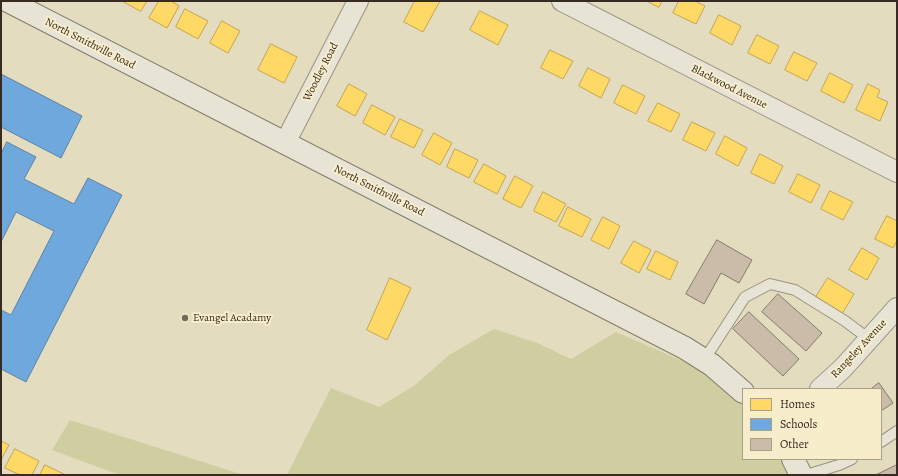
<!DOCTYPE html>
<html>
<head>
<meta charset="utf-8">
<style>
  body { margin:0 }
  #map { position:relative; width:898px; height:476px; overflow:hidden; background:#e4dcbe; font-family:Alegreya,serif }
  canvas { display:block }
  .frame { position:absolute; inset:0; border:2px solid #362a22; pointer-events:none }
  .legend { position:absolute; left:742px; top:388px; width:140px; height:72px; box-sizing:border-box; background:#f7edcb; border:1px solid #aa9f87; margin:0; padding:5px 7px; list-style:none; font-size:12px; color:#362a22 }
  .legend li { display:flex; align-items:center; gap:8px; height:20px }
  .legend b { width:20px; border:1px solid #aa9f87 }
</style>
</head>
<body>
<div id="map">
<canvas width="898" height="476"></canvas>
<div class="frame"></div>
<ul class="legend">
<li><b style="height:11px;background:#ffd966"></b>Homes</li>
<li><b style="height:11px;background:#6fa8dc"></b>Schools</li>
<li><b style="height:11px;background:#cbbba9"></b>Other</li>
</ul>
</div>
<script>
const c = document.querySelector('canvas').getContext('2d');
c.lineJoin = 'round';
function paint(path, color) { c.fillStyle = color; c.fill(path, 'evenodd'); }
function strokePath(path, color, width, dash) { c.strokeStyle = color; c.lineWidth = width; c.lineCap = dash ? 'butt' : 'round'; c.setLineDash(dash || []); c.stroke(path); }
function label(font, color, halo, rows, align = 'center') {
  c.font = font + ' Alegreya,serif'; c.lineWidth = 4; c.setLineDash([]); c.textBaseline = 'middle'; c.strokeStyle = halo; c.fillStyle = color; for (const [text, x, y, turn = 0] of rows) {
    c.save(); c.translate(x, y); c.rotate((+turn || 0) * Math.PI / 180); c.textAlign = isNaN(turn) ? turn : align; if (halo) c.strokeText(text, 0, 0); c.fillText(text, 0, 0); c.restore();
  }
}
paint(new Path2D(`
  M 494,329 L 537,343 L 571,359 L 616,332 L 735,384 L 743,394 L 743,459 L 793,459 L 800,475 L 287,475 L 331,388 L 379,407 L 415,385 L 449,355 Z
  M 70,420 L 244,475 L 120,475 L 52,450 Z`), '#cfcea0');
const homes = new Path2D(`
  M 122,1 L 147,1 L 141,11 Z
  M 159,1 L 171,1 L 179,6 L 167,28 L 149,18 Z
  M 415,1 L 440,1 L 423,32 L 404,22 Z
  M 647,1 L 662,1 L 659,7 Z
  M 679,1 L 695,1 L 705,6 L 696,24 L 673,13 Z
  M 185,9 L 208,21 L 198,39 L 176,27 Z
  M 480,11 L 508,25 L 498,45 L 470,30 Z
  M 719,15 L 741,26 L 732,45 L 710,33 Z
  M 222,21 L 240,31 L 228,53 L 210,43 Z
  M 757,35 L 779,46 L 770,64 L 748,53 Z
  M 271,44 L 297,57 L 284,83 L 258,70 Z
  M 550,50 L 573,61 L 563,79 L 541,68 Z
  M 794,52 L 817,63 L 807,81 L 785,70 Z
  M 588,68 L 610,79 L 601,98 L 579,86 Z
  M 830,73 L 853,85 L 844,103 L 821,91 Z
  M 349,84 L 367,94 L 355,116 L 337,106 Z
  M 868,84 L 880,90 L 877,97 L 888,102 L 880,121 L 856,110 Z
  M 623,85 L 645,96 L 636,114 L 614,103 Z
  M 658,103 L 680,114 L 671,132 L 648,121 Z
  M 372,105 L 395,117 L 385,135 L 363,123 Z
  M 400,119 L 423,130 L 414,148 L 391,137 Z
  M 692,122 L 715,133 L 706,151 L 683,140 Z
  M 434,133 L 452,143 L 440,165 L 422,155 Z
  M 725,136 L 747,148 L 738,166 L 716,154 Z
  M 455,149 L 478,160 L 469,178 L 447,167 Z
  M 760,154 L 783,166 L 774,184 L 751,173 Z
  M 484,164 L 506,176 L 497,194 L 474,182 Z
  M 798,174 L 820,185 L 811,203 L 789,192 Z
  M 515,176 L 533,186 L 521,208 L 503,199 Z
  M 830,191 L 853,202 L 843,220 L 821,209 Z
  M 543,192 L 566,204 L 556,222 L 534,211 Z
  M 568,207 L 591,219 L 582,237 L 559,226 Z
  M 887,216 L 897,221 L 897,241 L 893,248 L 875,239 Z
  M 603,217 L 620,226 L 609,249 L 591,240 Z
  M 634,241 L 651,250 L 639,273 L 621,263 Z
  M 862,248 L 879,258 L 867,280 L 849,270 Z
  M 656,251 L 678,262 L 670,280 L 647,269 Z
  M 390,278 L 411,288 L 387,340 L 367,330 Z
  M 828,278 L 854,294 L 842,314 L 816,297 Z
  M 1,441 L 9,445 L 1,460 Z
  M 15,449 L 39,461 L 32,475 L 20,475 L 5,468 Z
  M 45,465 L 66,475 L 40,475 Z`);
paint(homes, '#ffd966');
strokePath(homes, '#c3a452', 1);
const schools = new Path2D(`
  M 1,74 L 82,116 L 61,158 L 1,127 Z
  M 7,142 L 36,157 L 24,179 L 74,204 L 88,178 L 122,195 L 26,382 L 1,369 L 1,310 L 11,315 L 54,231 L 16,212 L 1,242 L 1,154 Z`);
paint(schools, '#6fa8dc');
strokePath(schools, '#5e82a4', 1);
const building = new Path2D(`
  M 717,240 L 752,260 L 739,283 L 721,273 L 704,304 L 686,294 Z
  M 778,294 L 822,333 L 806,351 L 762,312 Z
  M 749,312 L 799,359 L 783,376 L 733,329 Z
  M 879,383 L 893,403 L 881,411 L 881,389 L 871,389 Z
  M 897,465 L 897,475 L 876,475 Z`);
paint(building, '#cbbba9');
strokePath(building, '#817b6c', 1);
const lane = new Path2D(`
  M 704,360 L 745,297 L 770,284 L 795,290 L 845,321 L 869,339
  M 881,442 L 897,431
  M 806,475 L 839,465 L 852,459`);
const street = new Path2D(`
  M 562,1 L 897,172
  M 285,143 L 358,1
  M 820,389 L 843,368 L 897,308`);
const secondary = new Path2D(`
  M 8,1 L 685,348 L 712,365 L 743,392
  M 793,459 L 801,475`);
strokePath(lane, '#999281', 12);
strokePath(street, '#999281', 22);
strokePath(secondary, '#817b6c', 24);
strokePath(lane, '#e8e4d5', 10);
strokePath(street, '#e8e4d5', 20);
strokePath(secondary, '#e8e4d5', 22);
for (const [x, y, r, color] of [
  [185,318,4,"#736859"]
]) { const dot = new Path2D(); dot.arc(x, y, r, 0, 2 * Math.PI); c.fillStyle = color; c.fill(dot); strokePath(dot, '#f7edcb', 1.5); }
label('11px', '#362a22', '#f7edcb', [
  ["North Smithville Road",90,44,27],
  ["Woodley Road",321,72,-63],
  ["Blackwood Avenue",729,87,27],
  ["North Smithville Road",379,191,27],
  ["Rangeley Avenue",859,349,-47]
]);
label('11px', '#362a22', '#f7edcb', [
  ["Evangel Acadamy",193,318]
], 'left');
</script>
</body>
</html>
